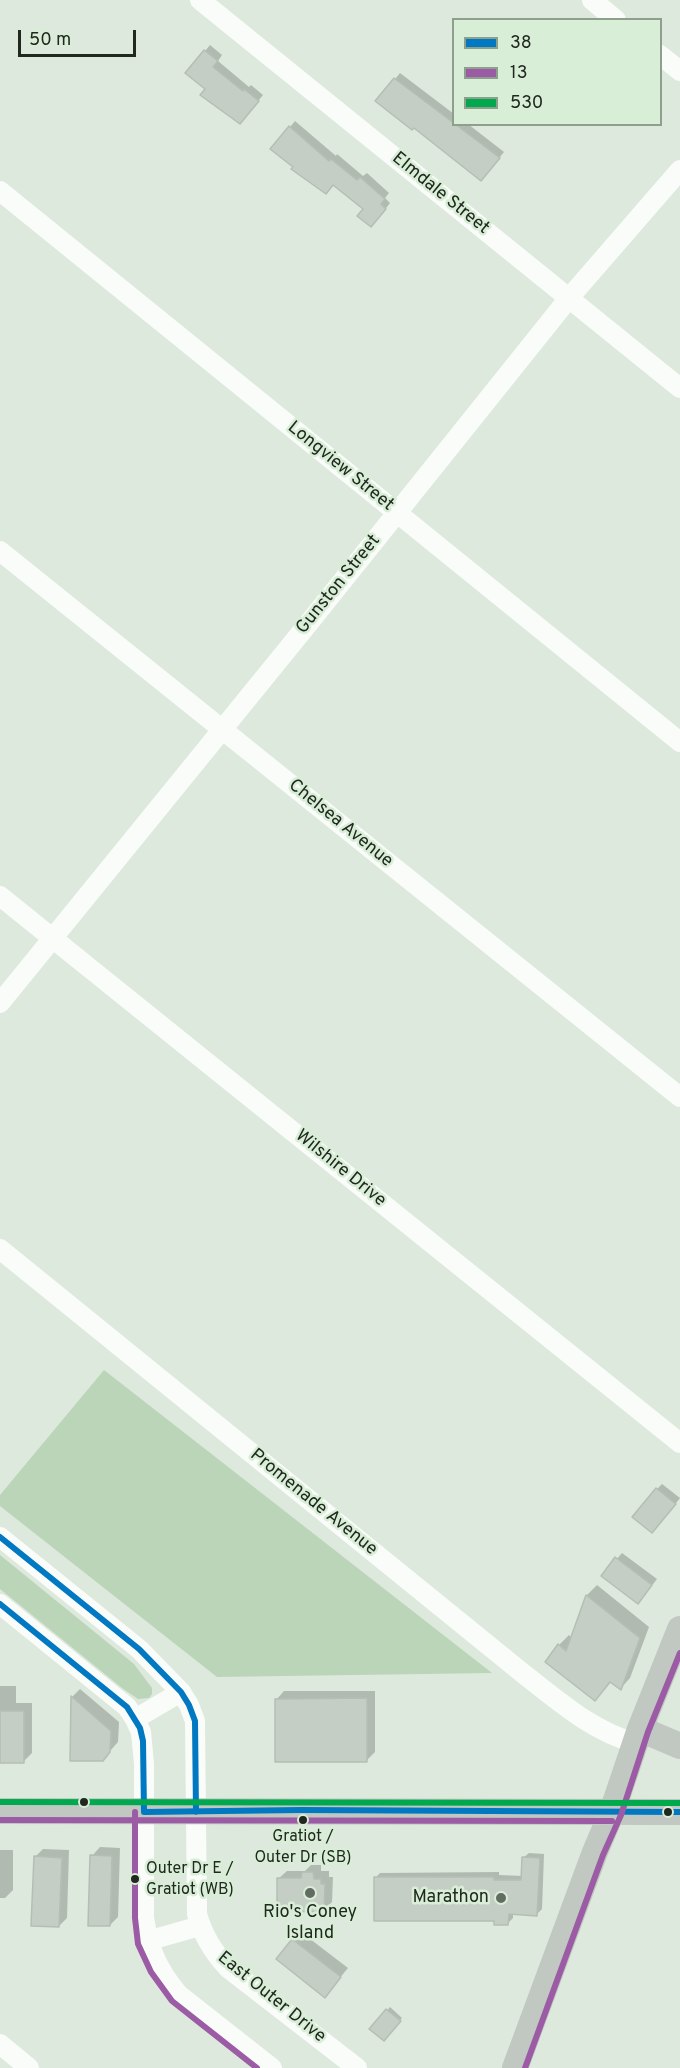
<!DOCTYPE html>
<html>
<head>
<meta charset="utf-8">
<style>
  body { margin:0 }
  #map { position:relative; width:680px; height:2068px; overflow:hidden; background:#dde9dc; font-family:Overpass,sans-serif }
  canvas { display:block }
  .legend { position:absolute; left:452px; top:18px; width:210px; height:108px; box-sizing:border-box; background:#d9eed7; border:2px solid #8f9f8e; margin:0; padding:8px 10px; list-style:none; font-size:18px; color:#202820 }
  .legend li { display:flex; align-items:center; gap:12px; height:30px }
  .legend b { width:30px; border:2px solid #8f9f8e }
  .scale { position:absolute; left:18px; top:30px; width:118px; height:27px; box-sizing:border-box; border:3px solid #202820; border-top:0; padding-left:8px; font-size:18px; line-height:21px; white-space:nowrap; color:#202820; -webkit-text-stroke:4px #d9eed7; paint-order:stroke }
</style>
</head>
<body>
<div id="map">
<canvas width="680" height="2068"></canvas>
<ul class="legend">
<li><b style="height:8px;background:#0079c2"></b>38</li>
<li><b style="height:8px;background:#9b5ba5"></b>13</li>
<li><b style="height:8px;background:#00a94e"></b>530</li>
</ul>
<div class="scale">50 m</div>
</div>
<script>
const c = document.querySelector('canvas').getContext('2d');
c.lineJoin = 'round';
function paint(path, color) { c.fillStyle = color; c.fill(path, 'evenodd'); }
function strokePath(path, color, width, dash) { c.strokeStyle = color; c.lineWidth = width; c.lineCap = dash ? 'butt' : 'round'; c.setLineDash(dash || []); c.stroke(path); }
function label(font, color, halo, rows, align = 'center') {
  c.font = font + ' Overpass,sans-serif'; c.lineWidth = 5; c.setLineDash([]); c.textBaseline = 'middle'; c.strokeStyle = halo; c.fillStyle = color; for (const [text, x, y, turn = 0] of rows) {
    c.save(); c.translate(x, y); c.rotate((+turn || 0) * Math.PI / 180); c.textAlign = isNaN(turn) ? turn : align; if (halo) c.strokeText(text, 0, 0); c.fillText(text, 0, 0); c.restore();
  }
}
paint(new Path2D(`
  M 104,1370 L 492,1673 L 217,1677 L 0,1506 L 0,1495 Z
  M 0,1555 L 134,1664 L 152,1688 L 152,1694 L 149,1698 L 138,1699 L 122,1688 L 0,1589 Z`), '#bbd5b9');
paint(new Path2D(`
  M 210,45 L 222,55 L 218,61 L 249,87 L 251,85 L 263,95 L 245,117 L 207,89 L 205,51 Z
  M 400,73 L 454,114 L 454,124 L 468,124 L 504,152 L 486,174 L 377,101 Z
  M 295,121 L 336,156 L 337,154 L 363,176 L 367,173 L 389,193 L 385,198 L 390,203 L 377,220 L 333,184 L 306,178 L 272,149 Z
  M 662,1484 L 680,1498 L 658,1526 L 657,1489 Z
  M 622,1553 L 657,1579 L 643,1597 L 603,1575 Z
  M 597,1585 L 649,1627 L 630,1678 L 621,1688 L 612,1681 L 595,1699 L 559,1645 L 569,1635 L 572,1638 L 587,1595 Z
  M 0,1686 L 16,1686 L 16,1703 L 32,1703 L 32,1753 L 24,1761 L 0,1762 Z
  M 80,1689 L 119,1722 L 118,1742 L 102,1760 L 72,1759 L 72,1697 Z
  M 284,1691 L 375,1691 L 375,1752 L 367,1760 L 276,1700 Z
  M 100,1847 L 120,1848 L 118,1917 L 110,1925 L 92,1856 Z
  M 43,1849 L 69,1850 L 67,1918 L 59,1926 L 35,1857 Z
  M 0,1850 L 13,1850 L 13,1890 L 5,1898 L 0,1898 Z
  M 529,1853 L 544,1854 L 542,1909 L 537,1914 L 513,1913 L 513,1918 L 508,1923 L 375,1878 L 380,1873 L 499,1872 L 499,1875 L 523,1876 L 523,1858 Z
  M 311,1865 L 321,1865 L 321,1871 L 329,1871 L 329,1877 L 333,1877 L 332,1902 L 324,1910 L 278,1879 L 287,1871 L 305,1871 Z
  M 301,1932 L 348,1968 L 325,1996 L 293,1940 Z
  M 390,2007 L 402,2018 L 384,2039 L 371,2029 Z`), '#0003');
const building = new Path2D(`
  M 204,50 L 218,61 L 213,67 L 243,91 L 244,89 L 259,101 L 240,124 L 200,95 L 205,89 L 185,73 Z
  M 394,78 L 500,158 L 481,181 L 414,128 L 412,130 L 375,101 Z
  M 289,126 L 329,161 L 331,159 L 357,180 L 360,177 L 385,199 L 381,204 L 386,209 L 371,227 L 357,216 L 363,209 L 333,185 L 326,194 L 291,169 L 293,167 L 270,149 Z
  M 656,1488 L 676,1504 L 652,1533 L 632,1517 Z
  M 615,1557 L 652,1585 L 638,1604 L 601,1576 Z
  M 586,1595 L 640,1638 L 621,1690 L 610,1682 L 595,1701 L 545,1662 L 558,1644 L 566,1651 Z
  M 71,1696 L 111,1731 L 110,1752 L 103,1761 L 70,1761 Z
  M 367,1698 L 367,1762 L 275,1762 L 275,1699 Z
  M 0,1711 L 24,1711 L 24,1763 L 0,1763 Z
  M 90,1855 L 112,1856 L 110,1926 L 88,1926 Z
  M 34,1856 L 62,1858 L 59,1927 L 31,1926 Z
  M 522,1857 L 540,1858 L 537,1916 L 509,1914 L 508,1925 L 494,1925 L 494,1921 L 374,1921 L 374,1877 L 494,1877 L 494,1880 L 521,1880 Z
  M 302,1872 L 313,1872 L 314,1879 L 321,1879 L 321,1884 L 325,1884 L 324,1912 L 277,1911 L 277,1878 L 301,1878 Z
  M 292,1939 L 341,1977 L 325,1998 L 276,1959 Z
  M 386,2009 L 401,2021 L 384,2041 L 369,2029 Z`);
paint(building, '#c5cec4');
strokePath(building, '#b5beb4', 1.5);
strokePath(new Path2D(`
  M 200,0 L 680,388
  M 592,0 L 616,20
  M 660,55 L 680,71
  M 0,191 L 680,742
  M 0,551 L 680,1097
  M 0,896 L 680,1443
  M 0,1003 L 308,624 L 569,298 L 680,170
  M 0,1249 L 525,1675 C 560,1702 592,1731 635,1743
  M 0,1537 L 139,1649 L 181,1692 L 189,1705 L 195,1721 L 197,1914 C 203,1936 213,1952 228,1968 L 357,2068
  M 0,1604 L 127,1707 L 135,1719 L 141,1732 L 144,1764 L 144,1917 C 148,1948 158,1970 178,1994 L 272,2068
  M 135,1719 L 181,1692
  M 147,1941 L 200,1926
  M 0,2044 L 29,2068`), '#fafcfa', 20);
strokePath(new Path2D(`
  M 640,1729 L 680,1746
  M 0,1811 L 680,1812
  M 515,2068 L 595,1852 L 612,1812 L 640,1729 L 680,1629`), '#c1c7c1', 26);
strokePath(new Path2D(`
  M 0,1537 L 139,1649 L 181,1692 L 189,1705 L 195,1721 L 196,1812
  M 0,1604 L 127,1707 L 140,1728 L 143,1741 L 144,1812
  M 144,1812 L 301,1810 L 680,1812`), '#0079c2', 6);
strokePath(new Path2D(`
  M 135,1812 L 135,1918 L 138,1944 L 151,1972 L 172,2001 L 257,2068
  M 0,1820 L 612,1821
  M 525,2068 L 603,1855 L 621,1815 L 648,1732 L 680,1653`), '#9b5ba5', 6);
strokePath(new Path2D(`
  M 0,1802 L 680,1803`), '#00a94e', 6);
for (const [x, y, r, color] of [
  [84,1802,5,"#202820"],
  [668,1812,5,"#202820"],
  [303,1820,5,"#202820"],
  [135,1879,5,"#202820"],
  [310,1893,6,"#626c62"],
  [501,1898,6,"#626c62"]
]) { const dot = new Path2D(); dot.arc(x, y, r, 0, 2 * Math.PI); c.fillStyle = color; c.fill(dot); strokePath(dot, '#d9eed7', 2); }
label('16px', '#202820', '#d9eed7', [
  ["Gratiot /",303,1838],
  ["Outer Dr (SB)",303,1859],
  ["Outer Dr E /",146,1870,"left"],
  ["Gratiot (WB)",146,1891,"left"]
]);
label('18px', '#202820', '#d9eed7', [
  ["Elmdale Street",440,194,39],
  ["Longview Street",340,467,39],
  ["Gunston Street",339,585,-51],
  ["Chelsea Avenue",340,824,39],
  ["Wilshire Drive",340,1169,39],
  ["Promenade Avenue",313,1503,39],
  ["East Outer Drive",271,1998,39]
]);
label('18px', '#202820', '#d9eed7', [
  ["Marathon",489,1898],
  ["Rio's Coney",310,1913,"center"],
  ["Island",310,1934,"center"]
], 'right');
</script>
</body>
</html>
